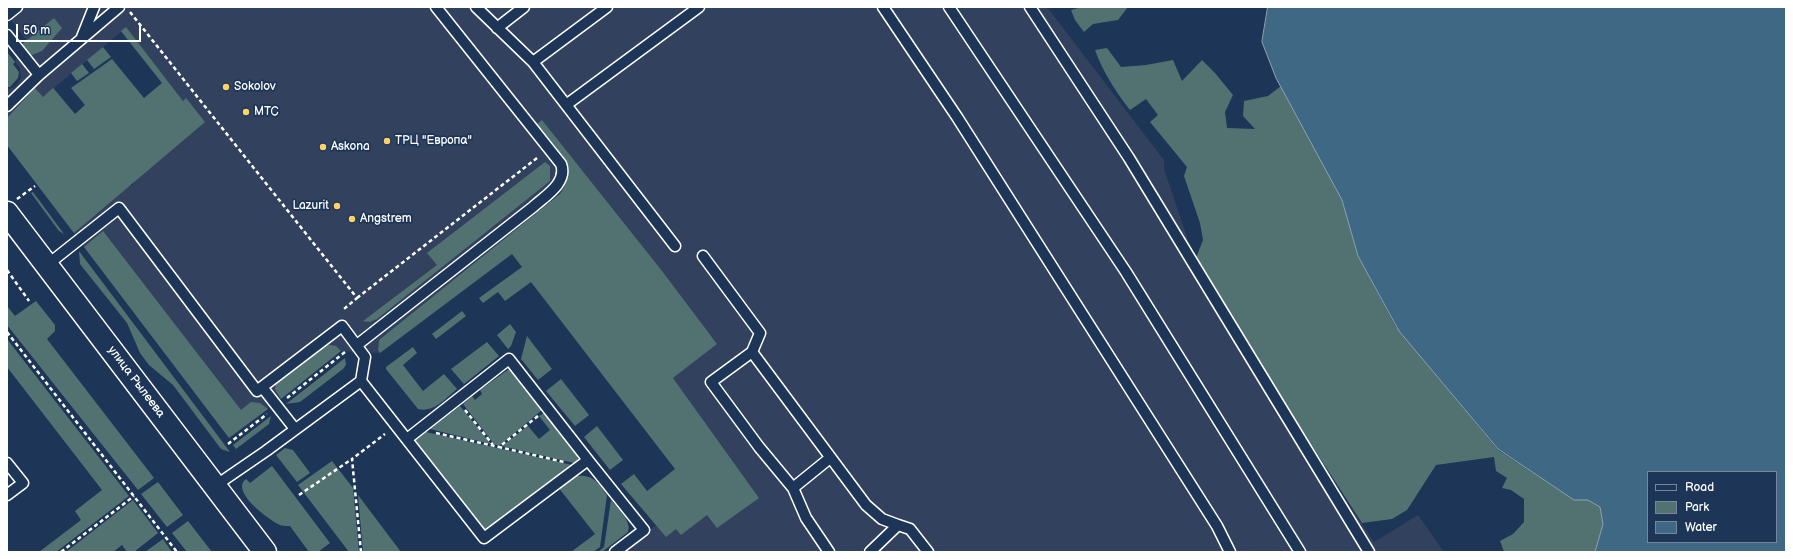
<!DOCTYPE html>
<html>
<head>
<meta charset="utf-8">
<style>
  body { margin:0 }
  #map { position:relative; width:1793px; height:559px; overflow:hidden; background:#1d3557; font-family:"Balsamiq Sans",sans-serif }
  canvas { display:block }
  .frame { position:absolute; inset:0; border:8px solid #fff; pointer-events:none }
  .legend { position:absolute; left:1647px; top:471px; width:130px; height:72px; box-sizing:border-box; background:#1d3557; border:1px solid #77869a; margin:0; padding:5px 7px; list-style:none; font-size:12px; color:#fff }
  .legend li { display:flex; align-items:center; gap:8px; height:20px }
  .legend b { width:20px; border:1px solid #77869a }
  .scale { position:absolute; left:16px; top:24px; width:125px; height:18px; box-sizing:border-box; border:2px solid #fff; border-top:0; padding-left:5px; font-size:12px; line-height:14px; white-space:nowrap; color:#fff; -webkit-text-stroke:3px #1d3557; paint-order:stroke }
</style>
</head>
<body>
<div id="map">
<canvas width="1793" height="559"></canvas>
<div class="frame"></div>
<ul class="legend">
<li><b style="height:5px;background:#1d3557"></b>Road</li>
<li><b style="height:11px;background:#527272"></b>Park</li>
<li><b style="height:11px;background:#3e6884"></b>Water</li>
</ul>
<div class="scale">50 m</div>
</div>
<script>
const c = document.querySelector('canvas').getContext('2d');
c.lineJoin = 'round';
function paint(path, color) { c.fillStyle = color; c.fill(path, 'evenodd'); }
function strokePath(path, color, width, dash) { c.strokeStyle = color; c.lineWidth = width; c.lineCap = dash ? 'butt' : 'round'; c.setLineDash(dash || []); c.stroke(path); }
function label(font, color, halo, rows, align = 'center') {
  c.font = font + ' "Balsamiq Sans",sans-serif'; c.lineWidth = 3.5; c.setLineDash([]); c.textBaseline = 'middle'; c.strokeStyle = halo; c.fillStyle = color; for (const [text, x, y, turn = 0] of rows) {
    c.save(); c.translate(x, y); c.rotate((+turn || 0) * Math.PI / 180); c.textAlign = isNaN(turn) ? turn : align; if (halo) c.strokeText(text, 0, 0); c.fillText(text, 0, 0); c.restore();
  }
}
paint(new Path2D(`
  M 7,7 L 1047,7 L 1164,160 L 1164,169 L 1193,255 L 1186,262 L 1374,542 L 1418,515 L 1444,552 L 622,552 L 703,488 L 759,498 L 673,378 L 717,344 L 542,121 L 537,124 L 566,163 L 568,179 L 565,188 L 560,194 L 379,340 L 378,350 L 380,353 L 341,351 L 229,438 L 7,145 L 7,89 L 15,87 L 21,78 L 20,68 L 15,62 L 21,45 L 27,41 L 7,15 ZM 121,32 L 155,74 L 160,71 L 183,101 L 186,98 L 132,186 L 54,88 Z`), '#32425e');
paint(new Path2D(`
  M 1082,7 L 1128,7 L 1118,20 L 1093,24 L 1084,32 L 1075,20 L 1071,10 Z
  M 54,18 L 62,28 L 42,51 L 32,55 L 28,53 L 21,45 Z
  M 126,27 L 183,101 L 186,98 L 205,122 L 74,233 L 7,145 L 7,118 L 35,88 L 43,97 L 53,88 L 75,114 L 85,105 L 71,88 L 112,59 L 144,98 L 162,83 L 121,31 Z
  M 103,47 L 111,57 L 94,69 L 87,60 Z
  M 1107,48 L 1121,67 L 1146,65 L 1173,60 L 1182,81 L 1202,60 L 1215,73 L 1233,95 L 1225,112 L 1227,128 L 1255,129 L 1243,116 L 1244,101 L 1268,96 L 1281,86 L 1342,200 L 1358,256 L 1396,327 L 1498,450 L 1574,500 L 1588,500 L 1600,507 L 1603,524 L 1595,552 L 1504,552 L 1500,541 L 1513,534 L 1524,522 L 1524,499 L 1511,490 L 1502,488 L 1507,478 L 1496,471 L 1494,457 L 1436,465 L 1407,510 L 1392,519 L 1362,523 L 1261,367 L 1196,258 L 1203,240 L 1200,223 L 1184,176 L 1187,167 L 1150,122 L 1158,115 L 1146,99 L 1130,110 C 1116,92 1103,72 1095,50 Z
  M 7,52 L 15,62 L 13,64 L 19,72 L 18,78 L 10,87 L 7,87 Z
  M 82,64 L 89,73 L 77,81 L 71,73 Z
  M 542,120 L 662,271 L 717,344 L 673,378 L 759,498 L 717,528 L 707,515 L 681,535 L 676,529 L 666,537 L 621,484 L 634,474 L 647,491 L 675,469 L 531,282 L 505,301 L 498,292 L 483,303 L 479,298 L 522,267 L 512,254 L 380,353 L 378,350 L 379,340 L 560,194 C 581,167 553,145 537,124 Z
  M 545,162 L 550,166 L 550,181 L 377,319 L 370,322 L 363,321 L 437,265 L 427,253 Z
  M 33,192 L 64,234 L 59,231 L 31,193 Z
  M 103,231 L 241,410 L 251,402 L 260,403 L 268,409 L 229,438 L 84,247 Z
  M 79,251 L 230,452 L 221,449 L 173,385 L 149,365 L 140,353 L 127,323 L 80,264 Z
  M 36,301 L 55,325 L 55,331 L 47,339 L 154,478 L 138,490 L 7,325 L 7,306 L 15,316 Z
  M 462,311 L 466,316 L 436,339 L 432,334 Z
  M 510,324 L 516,332 L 511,346 L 508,349 L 497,335 Z
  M 527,336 L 552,369 L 538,380 L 521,359 Z
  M 7,339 L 129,496 L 56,552 L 39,552 L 81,520 L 75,511 L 102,490 L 7,367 Z
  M 487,342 L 499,356 L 464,384 L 451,369 Z
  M 325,344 L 336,346 L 341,351 L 281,399 L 275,389 L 276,381 Z
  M 413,347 L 417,353 L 403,365 L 423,391 L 444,374 L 457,389 C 446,398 434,413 418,409 L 386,369 L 386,367 Z
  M 345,358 L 346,365 L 343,369 L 300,402 L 286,404 Z
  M 509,369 L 542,410 L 499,446 L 494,444 L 463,404 L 472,396 L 475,400 L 482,394 L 480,390 Z
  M 561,379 L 589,415 L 575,426 L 546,391 Z
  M 460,406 L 491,444 L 430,429 Z
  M 544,413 L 577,455 L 578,459 L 574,463 L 502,446 L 528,426 L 539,439 L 550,430 L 539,416 Z
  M 271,416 L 269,424 L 236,449 L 233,445 Z
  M 597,426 L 623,460 L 610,470 L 584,437 Z
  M 426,432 L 572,465 L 485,532 L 414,441 Z
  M 285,448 L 293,450 L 310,473 L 297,482 L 276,455 Z
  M 332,461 L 353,488 L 359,552 L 349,552 L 298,485 Z
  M 272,466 L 330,543 L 318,552 L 309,552 L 290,526 C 286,526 281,526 278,524 C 268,519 230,491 246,479 L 250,483 Z
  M 573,476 C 593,474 596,480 607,495 L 600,547 L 593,552 L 571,552 L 595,534 L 558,487 Z
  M 158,482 L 183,515 L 167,527 L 141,494 Z
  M 358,495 L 401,552 L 363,552 Z
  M 133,500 L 158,533 L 134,552 L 127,552 L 122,545 L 113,552 L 66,552 Z
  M 611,500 C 618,509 632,521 628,532 L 602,552 L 598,552 L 604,547 Z
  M 188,521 L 212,552 L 187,552 L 172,533 Z
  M 163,539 L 172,552 L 145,552 Z`), '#527272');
const water = new Path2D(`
  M 1268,7 L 1786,7 L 1786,552 L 1595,552 L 1603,524 L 1600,507 L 1588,500 L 1574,500 L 1498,449 L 1399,331 L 1358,256 L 1342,200 L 1276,78 L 1262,42 ZM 1648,472 L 1776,472 L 1776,542 L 1648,542 Z`);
paint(water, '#3e6884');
strokePath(water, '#8ba4b5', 1);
const lane = new Path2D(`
  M 476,7 L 533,62 L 675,246
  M 883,7 L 957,117 L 1217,526 L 1230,552
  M 949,7 L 1126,272 L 1300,552
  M 1030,7 L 1129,158 L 1369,552
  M 7,15 L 17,7
  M 497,28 L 524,7
  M 7,35 L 39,75
  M 82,37 L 94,7
  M 533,62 L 607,7
  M 566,105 L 699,7
  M 7,106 L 39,75 L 119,7
  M 703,256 L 760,333 L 752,352 L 711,382 L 759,447 L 793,488 L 806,518 L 829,552
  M 47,265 L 119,208 L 257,391 L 262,387
  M 357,345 L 533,207 C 545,196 568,183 561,164 L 436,7
  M 752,352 L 866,505 L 882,519 L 898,525
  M 295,429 L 262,387 L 342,326 L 365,357 L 361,381
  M 407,439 L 509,359 L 588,460
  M 7,463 L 23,483 L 7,495
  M 215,486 L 266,451 L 361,381 L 484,538 L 588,460 L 644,530 L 615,552
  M 793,488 L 830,458
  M 870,552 L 898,525 L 910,529 L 928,552`);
const secondary = new Path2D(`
  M 7,213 L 265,552`);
strokePath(lane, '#fff', 13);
strokePath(secondary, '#fff', 25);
strokePath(new Path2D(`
  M 130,12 L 357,298 L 344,309
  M 17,199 L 35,186
  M 7,270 L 29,301
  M 357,298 L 537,158
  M 7,332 L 177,552
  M 287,398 L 345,352
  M 465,410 L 493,445
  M 538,416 L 499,447 L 564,462
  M 436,433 L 499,447
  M 228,444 L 267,414
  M 299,495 L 352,459
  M 61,552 L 134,496
  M 361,552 L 352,459 L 385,434`), '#fff', 2.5, [4, 3]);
strokePath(lane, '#1d3557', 10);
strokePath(secondary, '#1d3557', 22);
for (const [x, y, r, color] of [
  [226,87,4,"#ffd166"],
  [246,112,4,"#ffd166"],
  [387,141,4,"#ffd166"],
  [323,147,4,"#ffd166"],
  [337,206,4,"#ffd166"],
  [352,219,4,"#ffd166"]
]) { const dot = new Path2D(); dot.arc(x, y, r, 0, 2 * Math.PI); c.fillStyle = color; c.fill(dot); strokePath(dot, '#1d3557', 1.5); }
label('12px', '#fff', '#1d3557', [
  ["Sokolov",234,87],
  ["МТС",254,112],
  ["ТРЦ \"Европа\"",395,141],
  ["Askona",331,147],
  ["Lazurit",329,206,"right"],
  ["Angstrem",360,219]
], 'left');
label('12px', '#fff', '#1d3557', [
  ["улица Рылеева",136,382,53]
]);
</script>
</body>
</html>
